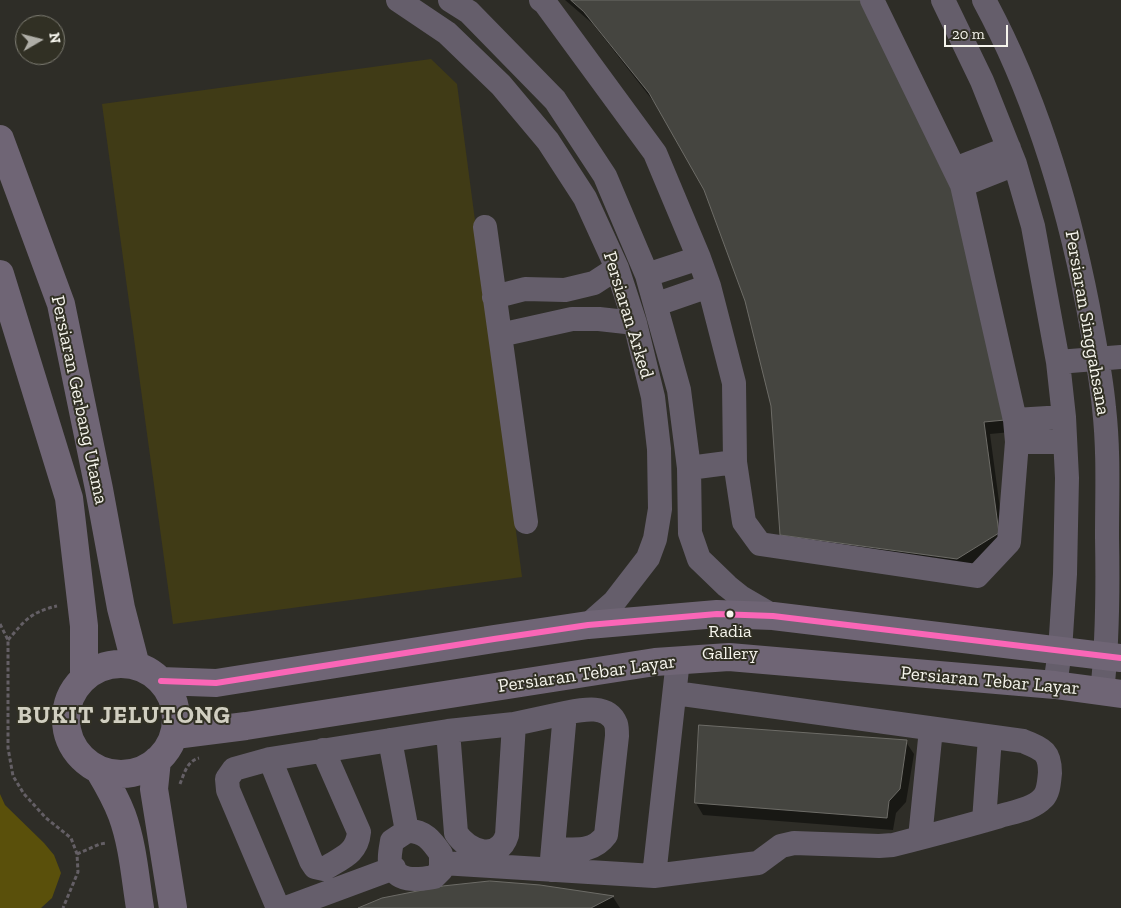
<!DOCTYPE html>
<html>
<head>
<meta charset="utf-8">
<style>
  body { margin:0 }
  #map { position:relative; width:1121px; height:908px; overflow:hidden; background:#2e2d27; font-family:"Zilla Slab",serif }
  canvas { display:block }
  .north { position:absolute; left:15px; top:15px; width:50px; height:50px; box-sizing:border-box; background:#313024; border:1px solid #7f7e74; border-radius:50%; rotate:82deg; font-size:14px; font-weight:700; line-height:20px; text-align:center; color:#f5f4ec }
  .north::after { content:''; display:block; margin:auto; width:18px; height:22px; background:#afaea7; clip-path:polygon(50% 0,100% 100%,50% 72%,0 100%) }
  .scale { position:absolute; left:944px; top:25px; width:64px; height:22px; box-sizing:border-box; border:2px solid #f5f4ec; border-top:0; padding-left:6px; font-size:15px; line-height:18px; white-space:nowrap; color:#f5f4ec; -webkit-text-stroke:4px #313024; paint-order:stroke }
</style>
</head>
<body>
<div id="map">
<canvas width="1121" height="908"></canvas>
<div class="north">N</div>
<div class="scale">20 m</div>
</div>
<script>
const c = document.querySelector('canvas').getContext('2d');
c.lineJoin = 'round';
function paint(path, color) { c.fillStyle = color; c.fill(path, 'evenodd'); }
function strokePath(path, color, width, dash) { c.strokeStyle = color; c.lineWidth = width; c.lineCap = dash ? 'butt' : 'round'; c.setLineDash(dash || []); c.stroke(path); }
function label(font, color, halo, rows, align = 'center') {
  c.font = font + ' "Zilla Slab",serif'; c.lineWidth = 4; c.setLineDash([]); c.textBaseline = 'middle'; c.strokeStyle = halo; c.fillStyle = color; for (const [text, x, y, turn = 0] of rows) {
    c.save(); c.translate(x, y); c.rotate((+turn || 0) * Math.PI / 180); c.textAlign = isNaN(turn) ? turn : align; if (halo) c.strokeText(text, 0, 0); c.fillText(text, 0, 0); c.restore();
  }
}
paint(new Path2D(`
  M 431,59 L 457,84 L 522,577 L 173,624 L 102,104 Z`), '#403b16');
paint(new Path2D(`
  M 0,794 L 5,805 L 44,843 L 54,855 L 61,873 L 52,898 L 41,908 L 0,908 Z`), '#5a500b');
paint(new Path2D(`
  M 565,0 L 861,0 L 1011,432 L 990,434 L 1005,546 L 965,571 L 789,547 L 782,535 L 773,405 L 747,301 L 705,190 L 657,106 L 593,24 Z
  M 906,742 L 914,754 L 906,802 L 896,813 L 893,830 L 703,815 L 696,803 Z
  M 540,886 L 613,897 L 620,908 L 362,908 Z`), '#0007');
const building = new Path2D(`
  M 571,0 L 863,0 L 962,204 L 1005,420 L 984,422 L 999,533 L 957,559 L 780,535 L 771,406 L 745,301 L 704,190 L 649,93 L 584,12 Z
  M 699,725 L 907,740 L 900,789 L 889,801 L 887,818 L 695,803 Z
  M 490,881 L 540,885 L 614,896 L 591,908 L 358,908 L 382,898 L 443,886 Z`);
paint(building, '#454540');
strokePath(building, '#6d6c67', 1);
strokePath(new Path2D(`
  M 0,624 L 8,640 L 8,748 L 13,776 L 24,794 L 46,818 L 71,838 L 77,854 L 78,872 L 63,908
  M 8,640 C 25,620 31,612 57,606
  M 180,784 C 184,774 187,761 199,758
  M 77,854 L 100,844 L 107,843`), '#645f65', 3, [4, 2.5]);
strokePath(new Path2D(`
  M 398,0 L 447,33 L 501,85 L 548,141 L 585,198 L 617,268 L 635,323 L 653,397 L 659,449 L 660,509 L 655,539 L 648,558 L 614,602 L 588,625
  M 450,0 L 469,12 L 555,100 L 605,176 L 647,275 L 679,390 L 689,468 L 690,533 L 699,559 L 727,586 L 742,598 L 773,616
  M 541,0 L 545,3 L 655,153 L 699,258 L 709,286 L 734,383 L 735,462 L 744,522 L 760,544 L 977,576 L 1009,542 L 1017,442 L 1015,420 L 962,185 L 872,0
  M 943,0 L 982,81 L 1015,164 L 1033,226 L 1058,362 L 1064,417 L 1067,478 L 1065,574 L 1060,651 L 1055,685
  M 984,0 C 1036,96 1067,200 1088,307 C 1094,341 1101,374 1104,408 C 1109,451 1107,494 1107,537 C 1108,589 1108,640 1102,692
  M 955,169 L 1009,148
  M 962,185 L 1015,164
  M 485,227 L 526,522
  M 647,275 L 699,258
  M 494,297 L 525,289 L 565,290 L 594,283 L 617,268
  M 657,304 L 709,286
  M 500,335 L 572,319 L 599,319 L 635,323
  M 1058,362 L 1121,357
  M 1015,420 L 1064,417
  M 1017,442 L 1065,442
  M 689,468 L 735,462
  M 448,731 L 456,833 C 468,852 499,862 507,835 L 514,724
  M 390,740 L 407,831
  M 270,759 L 311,861 L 315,867 L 324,869 C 341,858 357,854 359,832 L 323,750
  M 984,821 L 990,737
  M 407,831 C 424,830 432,841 441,854 L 441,870 L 434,877 C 417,880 396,883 390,862 C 389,856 391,847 392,841 Z
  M 920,838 L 931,729
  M 553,849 C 574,849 592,854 606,835 L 617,736 C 617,733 617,727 616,724 C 608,703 580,710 565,713
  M 442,863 L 654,876 L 758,863 L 781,846 L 794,843 L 879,846 L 893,845 C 928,836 963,827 997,817 C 1012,812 1032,810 1043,798 C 1049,792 1049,781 1050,773 C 1050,751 1042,749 1023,741 L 675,693
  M 654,876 L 678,660
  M 278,908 L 228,790 L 227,779 L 234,769 L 270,759 L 448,731 L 514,724 L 565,713 L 551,870
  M 286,908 L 394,868`), '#655e6b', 24);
strokePath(new Path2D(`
  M 0,139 L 61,304 L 99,489 L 121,608 L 136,666
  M 0,274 L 69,498 L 84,626 L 84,678
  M66 719a55 55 0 1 1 110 0a55 55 0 1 1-110 0Z
  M 161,681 L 216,683 L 494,639 L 588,625 L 717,614 L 773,616 L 1121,658
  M 175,735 L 246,726 L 655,662 L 729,657 L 1055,685 L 1121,694
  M 157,760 L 154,789 L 173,908
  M 99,770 C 108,785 116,799 122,815 C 133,845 135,877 140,908`), '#6f6575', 28);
strokePath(new Path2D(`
  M 161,681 L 216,683 L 494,639 L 588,625 L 717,614 L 773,616 L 1121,658`), '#fa66b7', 6);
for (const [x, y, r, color] of [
  [730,614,4.5,"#f5f4ec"]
]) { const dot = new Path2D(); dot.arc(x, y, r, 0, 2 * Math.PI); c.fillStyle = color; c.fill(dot); strokePath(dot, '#313024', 2); }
label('18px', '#f5f4ec', '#313024', [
  ["Radia",730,632],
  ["Gallery",730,654]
]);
label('19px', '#f5f4ec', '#313024', [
  ["Persiaran Arked",628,315,73],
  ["Persiaran Singgahsana",1087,323,80],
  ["Persiaran Gerbang Utama",79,400,78],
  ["Persiaran Tebar Layar",587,674,-8],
  ["Persiaran Tebar Layar",990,681,5]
]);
c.letterSpacing = '1px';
label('bold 24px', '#d1cfc1', '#313024', [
  ["BUKIT JELUTONG",124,716]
]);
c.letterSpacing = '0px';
</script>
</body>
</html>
